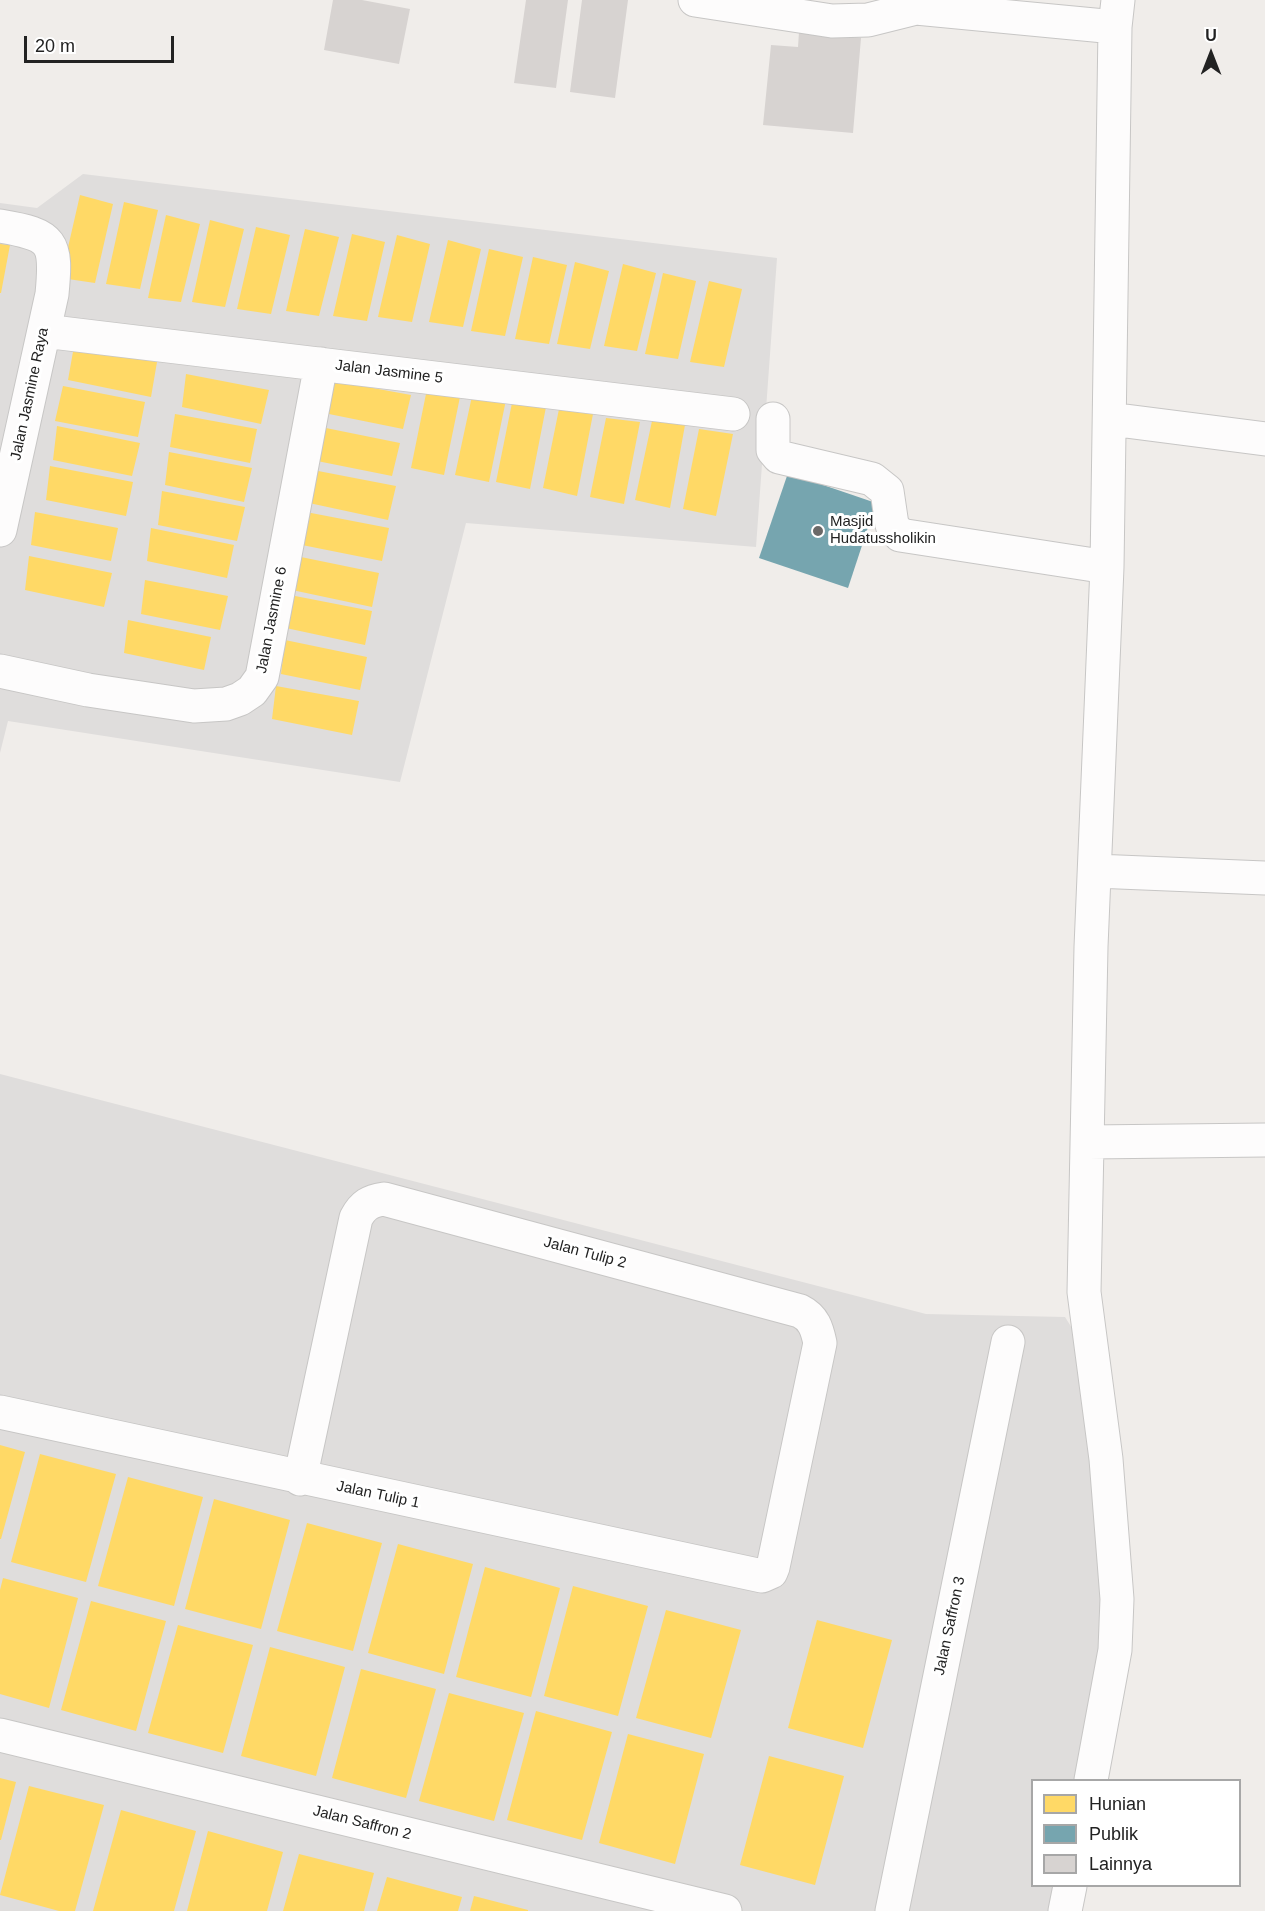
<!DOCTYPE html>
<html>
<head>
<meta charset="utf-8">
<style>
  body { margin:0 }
  #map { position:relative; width:1265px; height:1911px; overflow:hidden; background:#f0edea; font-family:Arial,sans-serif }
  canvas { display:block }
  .legend { position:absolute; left:1031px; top:1779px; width:210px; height:108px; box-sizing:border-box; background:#fff; border:2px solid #a7a7a7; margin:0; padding:8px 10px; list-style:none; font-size:18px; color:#222 }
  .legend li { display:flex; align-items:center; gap:12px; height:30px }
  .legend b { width:30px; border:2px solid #a7a7a7 }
  .north { position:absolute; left:1181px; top:24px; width:60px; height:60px; -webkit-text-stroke:4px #fff; paint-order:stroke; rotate:0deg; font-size:16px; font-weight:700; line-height:24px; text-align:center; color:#222 }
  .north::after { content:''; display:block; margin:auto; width:21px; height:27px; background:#222; clip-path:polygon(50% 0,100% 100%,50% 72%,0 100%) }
  .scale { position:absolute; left:24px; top:36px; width:150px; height:27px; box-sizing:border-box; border:3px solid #222; border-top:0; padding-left:8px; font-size:18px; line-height:21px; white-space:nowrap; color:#222; -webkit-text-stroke:4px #fff; paint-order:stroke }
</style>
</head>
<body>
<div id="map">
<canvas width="1265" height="1911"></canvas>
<ul class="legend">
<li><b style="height:16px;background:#ffd966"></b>Hunian</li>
<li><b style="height:16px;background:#76a5af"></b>Publik</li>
<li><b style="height:16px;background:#d7d3d1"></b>Lainnya</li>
</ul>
<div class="north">U</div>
<div class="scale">20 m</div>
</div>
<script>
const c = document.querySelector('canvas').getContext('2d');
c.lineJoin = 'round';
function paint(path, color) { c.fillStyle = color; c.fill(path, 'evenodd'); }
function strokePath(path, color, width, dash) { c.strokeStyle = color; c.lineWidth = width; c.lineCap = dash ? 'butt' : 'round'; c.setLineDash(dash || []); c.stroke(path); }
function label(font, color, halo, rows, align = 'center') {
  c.font = font + ' Arial,sans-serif'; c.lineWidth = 6; c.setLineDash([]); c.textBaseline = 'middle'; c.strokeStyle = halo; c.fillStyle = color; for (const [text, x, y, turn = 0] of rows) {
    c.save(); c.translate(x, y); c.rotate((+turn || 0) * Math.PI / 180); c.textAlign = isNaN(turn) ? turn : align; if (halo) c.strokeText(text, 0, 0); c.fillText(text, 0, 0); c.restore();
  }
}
paint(new Path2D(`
  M 83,174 L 777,258 L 756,547 L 466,523 L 400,782 L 8,721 L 0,753 L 0,203 L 37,208 Z
  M 0,1074 L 926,1314 L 1065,1317 L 1089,1355 L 1114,1618 L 1088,1780 L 1032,1780 L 1032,1886 L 1071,1886 L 1067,1911 L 0,1911 Z`), '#dfdddc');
paint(new Path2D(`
  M 80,195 L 113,204 L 95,283 L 61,278 Z
  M 124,202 L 158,210 L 140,289 L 106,284 Z
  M 166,215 L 200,224 L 181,302 L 148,298 Z
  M 210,220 L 244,229 L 225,307 L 192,302 Z
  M 256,227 L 290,235 L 271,314 L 237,309 Z
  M 305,229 L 339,237 L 319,316 L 286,311 Z
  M 352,234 L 385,242 L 367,321 L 333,316 Z
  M 397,235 L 430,244 L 412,322 L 378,317 Z
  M 448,240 L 481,249 L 463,327 L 429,322 Z
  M 0,244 L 10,245 L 1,293 L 0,293 Z
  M 489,249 L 523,257 L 505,336 L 471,331 Z
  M 533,257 L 567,265 L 549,344 L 515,339 Z
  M 575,262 L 609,271 L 590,349 L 557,344 Z
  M 623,264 L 656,273 L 637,351 L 604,346 Z
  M 663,273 L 696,281 L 678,359 L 645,354 Z
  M 709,281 L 742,289 L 724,367 L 690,362 Z
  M 74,346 L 157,362 L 151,397 L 68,380 Z
  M 186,374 L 269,390 L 261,424 L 182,407 Z
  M 329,380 L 411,395 L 403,429 L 324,413 Z
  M 63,386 L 145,402 L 138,437 L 55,421 Z
  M 427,389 L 461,392 L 444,475 L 411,468 Z
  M 472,396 L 506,400 L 489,482 L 455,475 Z
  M 512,403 L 546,407 L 530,489 L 496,482 Z
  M 559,409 L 593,414 L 577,496 L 543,488 Z
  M 175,414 L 257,429 L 250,463 L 170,447 Z
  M 606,418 L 640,422 L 624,504 L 590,497 Z
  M 652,421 L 685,425 L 670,508 L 635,500 Z
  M 57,426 L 140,443 L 132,476 L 53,460 Z
  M 316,426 L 400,443 L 392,476 L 312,460 Z
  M 699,429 L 733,434 L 716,516 L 683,509 Z
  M 169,452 L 252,468 L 244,502 L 165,485 Z
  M 50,466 L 133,482 L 126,516 L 46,500 Z
  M 313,470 L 396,486 L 388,520 L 309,503 Z
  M 162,491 L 245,507 L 237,541 L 158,525 Z
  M 35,512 L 118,528 L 111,561 L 31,545 Z
  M 306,512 L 389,528 L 382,561 L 302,545 Z
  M 151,528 L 234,545 L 227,578 L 147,561 Z
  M 29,556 L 112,573 L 104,607 L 25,590 Z
  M 296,556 L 379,573 L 372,607 L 292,590 Z
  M 145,580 L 228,596 L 220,630 L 141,614 Z
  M 290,595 L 372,611 L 365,645 L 286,628 Z
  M 128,620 L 211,637 L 204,670 L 124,653 Z
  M 285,640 L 367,657 L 360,690 L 281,674 Z
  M 276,686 L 359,701 L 352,735 L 272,719 Z
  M 0,1445 L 25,1452 L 1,1539 L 0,1539 Z
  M 40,1454 L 116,1474 L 86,1582 L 11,1562 Z
  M 128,1477 L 203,1497 L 174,1606 L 98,1586 Z
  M 214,1499 L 290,1520 L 261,1629 L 185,1609 Z
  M 307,1523 L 382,1543 L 353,1651 L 277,1631 Z
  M 398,1544 L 473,1564 L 444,1674 L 368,1653 Z
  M 485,1567 L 560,1588 L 531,1697 L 456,1677 Z
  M 3,1578 L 78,1598 L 49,1708 L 0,1694 L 0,1590 Z
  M 573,1586 L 648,1606 L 618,1716 L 544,1696 Z
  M 91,1601 L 166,1621 L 136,1731 L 61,1710 Z
  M 666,1610 L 741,1630 L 711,1738 L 636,1718 Z
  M 817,1620 L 892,1640 L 863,1748 L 788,1728 Z
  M 178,1625 L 253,1645 L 223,1753 L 148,1733 Z
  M 270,1647 L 345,1667 L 316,1776 L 241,1756 Z
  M 361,1669 L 436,1689 L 406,1798 L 332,1778 Z
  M 449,1693 L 524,1713 L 494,1821 L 419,1801 Z
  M 536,1711 L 612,1732 L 582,1840 L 507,1820 Z
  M 628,1734 L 704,1754 L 675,1864 L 599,1843 Z
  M 769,1756 L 844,1776 L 815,1885 L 740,1865 Z
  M 0,1778 L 16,1782 L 1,1840 L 0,1840 Z
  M 29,1786 L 104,1805 L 75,1911 L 59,1911 L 0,1895 Z
  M 121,1810 L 196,1831 L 174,1911 L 93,1911 Z
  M 208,1831 L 283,1852 L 267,1911 L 187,1911 Z
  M 299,1854 L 374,1873 L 364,1911 L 283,1911 Z
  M 387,1877 L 462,1897 L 458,1911 L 377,1911 Z
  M 474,1896 L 528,1910 L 528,1911 L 470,1911 Z`), '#ffd966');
paint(new Path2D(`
  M 788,473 L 876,503 L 848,588 L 759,558 Z`), '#76a5af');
paint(new Path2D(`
  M 333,0 L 362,0 L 410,9 L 399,64 L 324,50 Z
  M 526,0 L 568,0 L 556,88 L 514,83 Z
  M 582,0 L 628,0 L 615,98 L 570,92 Z
  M 799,32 L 861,38 L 853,133 L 763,125 L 771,45 L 798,47 Z`), '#d7d3d1');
const minor = new Path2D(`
  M 695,0 L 832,21 L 868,20 L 916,8 L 1115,27
  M 0,226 C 54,235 57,242 52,294 L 0,530
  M 44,331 L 733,414
  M 773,419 L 773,450 L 779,457 L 872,479 L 887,491 L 892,525 L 900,535 L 1107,567
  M 1110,419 L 1265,439
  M 0,671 L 88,690 L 194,706 L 226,704 L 240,699 L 252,691 L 262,677 L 321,364
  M 1095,871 L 1265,878
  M 1089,1142 L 1265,1140
  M 0,1412 L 762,1576 L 771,1572 L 773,1567 L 820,1343 C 817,1329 814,1318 800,1311 L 384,1199 C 370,1201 363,1205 356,1218 L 300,1479
  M 0,1735 L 725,1911
  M 1091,1780 L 1115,1650 L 1117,1599 L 1106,1459 L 1084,1292 L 1091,947 L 1107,567 L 1115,27 L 1118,0
  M 892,1911 L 1008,1342
  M 1065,1911 L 1070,1886`);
strokePath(minor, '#c7c6c5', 35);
strokePath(minor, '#fdfcfc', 33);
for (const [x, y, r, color] of [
  [818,531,6,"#6a6968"]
]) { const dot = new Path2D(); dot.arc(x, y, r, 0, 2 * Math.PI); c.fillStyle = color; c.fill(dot); strokePath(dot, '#fff', 2); }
label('15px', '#222', '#fff', [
  ["Jalan Jasmine 5",389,372,7],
  ["Jalan Jasmine Raya",30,394,-78],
  ["Jalan Jasmine 6",272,620,-79],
  ["Jalan Tulip 2",585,1253,15],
  ["Jalan Tulip 1",378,1495,12],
  ["Jalan Saffron 3",950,1626,-78],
  ["Jalan Saffron 2",362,1823,14]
]);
label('15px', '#222', '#fff', [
  ["Masjid",830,522],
  ["Hudatussholikin",830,539]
], 'left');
</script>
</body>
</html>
